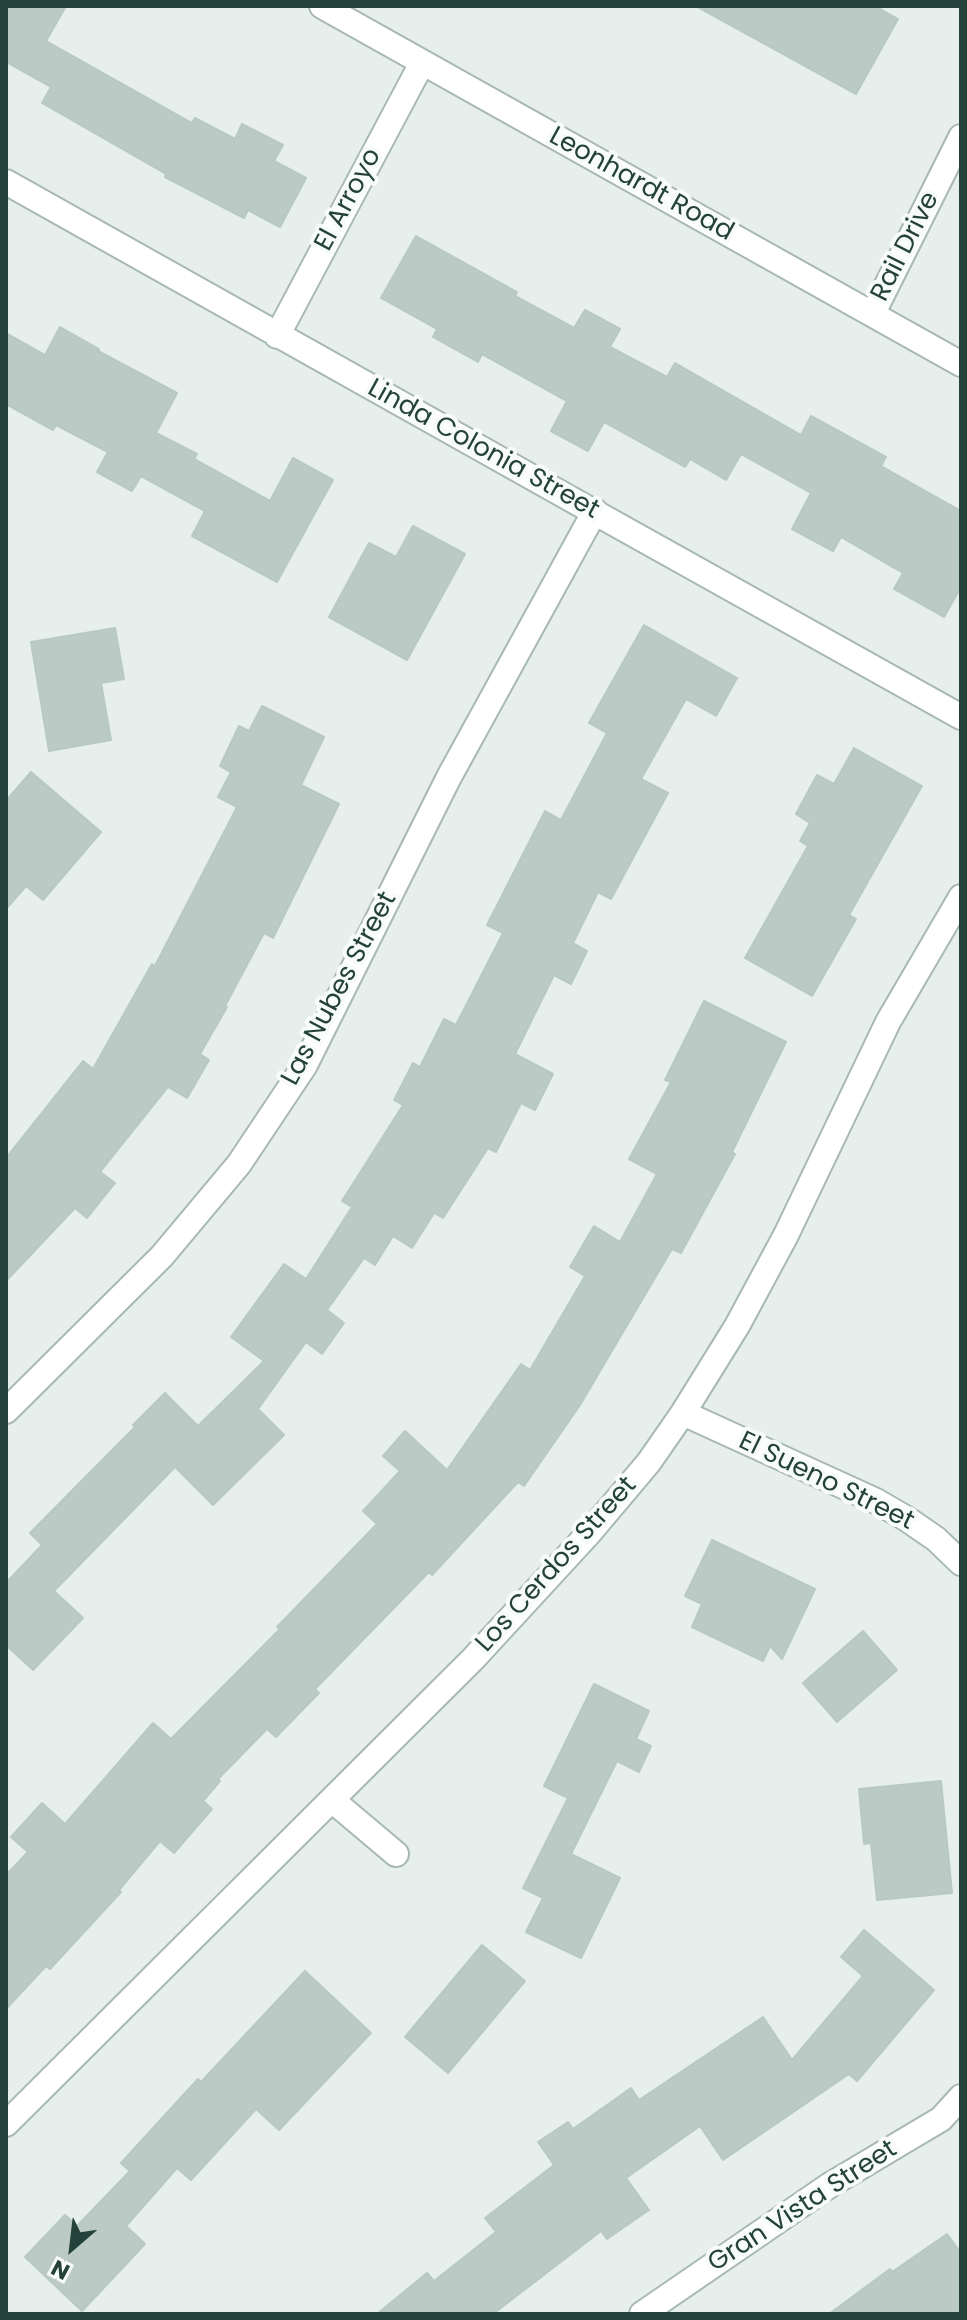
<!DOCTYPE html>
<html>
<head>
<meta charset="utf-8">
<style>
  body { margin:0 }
  #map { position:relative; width:967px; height:2320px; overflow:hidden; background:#e6efeb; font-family:Poppins,sans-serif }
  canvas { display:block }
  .frame { position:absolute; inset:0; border:8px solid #24423a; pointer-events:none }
  .north { position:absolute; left:32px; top:2208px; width:80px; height:80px; -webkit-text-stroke:6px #f7fbf9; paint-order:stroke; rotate:208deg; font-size:22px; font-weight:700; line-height:32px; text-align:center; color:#24423a }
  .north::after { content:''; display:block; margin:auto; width:28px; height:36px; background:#24423a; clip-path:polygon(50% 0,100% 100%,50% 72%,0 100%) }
</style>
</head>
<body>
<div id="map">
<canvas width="967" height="2320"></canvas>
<div class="frame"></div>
<div class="north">N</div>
</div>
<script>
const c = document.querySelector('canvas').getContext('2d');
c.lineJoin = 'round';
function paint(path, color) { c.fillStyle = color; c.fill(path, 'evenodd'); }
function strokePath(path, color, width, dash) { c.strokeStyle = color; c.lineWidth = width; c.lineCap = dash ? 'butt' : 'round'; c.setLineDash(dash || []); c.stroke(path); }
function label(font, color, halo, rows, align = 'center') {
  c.font = font + ' Poppins,sans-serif'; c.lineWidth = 8; c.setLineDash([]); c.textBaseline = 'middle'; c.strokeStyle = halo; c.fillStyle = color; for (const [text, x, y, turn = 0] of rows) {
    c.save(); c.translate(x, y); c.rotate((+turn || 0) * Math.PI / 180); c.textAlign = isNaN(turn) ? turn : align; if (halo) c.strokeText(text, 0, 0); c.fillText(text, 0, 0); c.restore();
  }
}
const building = new Path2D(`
  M 6,6 L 66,6 L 46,41 L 192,123 L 195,118 L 235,139 L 242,124 L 283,145 L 274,161 L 306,178 L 280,227 L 248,210 L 244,218 L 165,177 L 166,174 L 42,103 L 51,87 L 6,62 Z
  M 696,6 L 875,6 L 898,19 L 856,94 Z
  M 416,236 L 517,292 L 515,296 L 574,328 L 585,310 L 620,329 L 610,347 L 667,377 L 675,363 L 801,435 L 811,416 L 886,457 L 881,466 L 961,511 L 961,587 L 944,617 L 894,589 L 903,573 L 841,537 L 833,551 L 792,529 L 811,493 L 741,454 L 726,480 L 690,459 L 685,467 L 604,422 L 588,451 L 551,431 L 567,401 L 482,354 L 478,362 L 433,337 L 437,329 L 381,298 Z
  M 60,327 L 99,349 L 98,351 L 177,393 L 156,433 L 197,454 L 194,459 L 270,501 L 293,458 L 333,480 L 277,582 L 192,536 L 205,511 L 141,476 L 132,491 L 97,472 L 108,452 L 56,425 L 53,430 L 6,404 L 6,333 L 45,355 Z
  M 413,526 L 465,554 L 407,660 L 329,617 L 369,543 L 396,557 Z
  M 644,625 L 737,678 L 716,716 L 686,699 L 641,779 L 668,793 L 611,899 L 598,892 L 573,943 L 587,951 L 571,984 L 554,975 L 515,1054 L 553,1074 L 535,1110 L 521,1103 L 496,1152 L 488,1148 L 443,1218 L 434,1213 L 412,1248 L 393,1236 L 375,1265 L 364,1258 L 327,1310 L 344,1323 L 322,1354 L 306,1342 L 258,1409 L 284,1435 L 213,1505 L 175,1467 L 54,1591 L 83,1618 L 33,1670 L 6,1645 L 6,1583 L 42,1545 L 30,1533 L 135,1427 L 133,1425 L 165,1393 L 198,1426 L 264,1361 L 231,1337 L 284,1264 L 306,1279 L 352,1207 L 342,1201 L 403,1105 L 394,1100 L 413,1063 L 420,1067 L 444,1019 L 456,1025 L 503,933 L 487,925 L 545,811 L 561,820 L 607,733 L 589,723 Z
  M 115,628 L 124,679 L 101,683 L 111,740 L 49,751 L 31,642 Z
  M 262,706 L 324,737 L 301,785 L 339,804 L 273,938 L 264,933 L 225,1006 L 227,1007 L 200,1054 L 209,1060 L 187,1098 L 168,1087 L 100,1172 L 115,1183 L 87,1218 L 75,1208 L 6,1281 L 6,1158 L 83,1061 L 93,1069 L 152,964 L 155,966 L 237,807 L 218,797 L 231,772 L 220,766 L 239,726 L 249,731 Z
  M 854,748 L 922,786 L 849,915 L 856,919 L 812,996 L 745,958 L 808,846 L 800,841 L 810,823 L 796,814 L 817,775 L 834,784 Z
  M 31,772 L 101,832 L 43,900 L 26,886 L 6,909 L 6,801 Z
  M 704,1001 L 786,1042 L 732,1152 L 735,1154 L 681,1253 L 672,1249 L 580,1405 L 524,1486 L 518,1482 L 432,1575 L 429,1572 L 315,1689 L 319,1693 L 276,1737 L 267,1729 L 218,1779 L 220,1781 L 203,1801 L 212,1809 L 174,1853 L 160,1841 L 119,1890 L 121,1892 L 50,1969 L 46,1966 L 6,2009 L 6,1875 L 28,1852 L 11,1837 L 42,1803 L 65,1824 L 153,1723 L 171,1739 L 280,1629 L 277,1627 L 377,1524 L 363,1511 L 400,1471 L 383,1456 L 405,1431 L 447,1470 L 521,1364 L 530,1370 L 585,1276 L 570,1267 L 594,1226 L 620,1242 L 657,1174 L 629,1159 L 671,1082 L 665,1080 Z
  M 712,1540 L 815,1589 L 782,1659 L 770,1646 L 763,1661 L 692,1627 L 702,1604 L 685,1596 Z
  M 863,1631 L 897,1670 L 837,1722 L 803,1683 Z
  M 594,1684 L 649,1711 L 636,1739 L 651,1746 L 639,1772 L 617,1761 L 571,1854 L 620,1878 L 581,1958 L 526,1932 L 543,1898 L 523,1888 L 568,1798 L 544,1786 Z
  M 941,1781 L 952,1893 L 877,1900 L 871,1843 L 864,1844 L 859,1789 Z
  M 864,1930 L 934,1990 L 857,2081 L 849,2074 L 723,2160 L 700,2126 L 626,2178 L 649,2210 L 607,2239 L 601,2231 L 493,2314 L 377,2314 L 427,2273 L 434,2281 L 496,2232 L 485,2218 L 554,2165 L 538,2142 L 568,2122 L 573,2129 L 631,2088 L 639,2100 L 763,2017 L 792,2060 L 863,1976 L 841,1957 Z
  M 482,1945 L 525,1981 L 448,2073 L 405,2037 Z
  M 305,1971 L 371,2033 L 279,2130 L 256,2109 L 191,2180 L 177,2168 L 126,2226 L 145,2244 L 82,2311 L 25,2257 L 65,2215 L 77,2226 L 130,2171 L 121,2163 L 198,2079 L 201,2082 Z
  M 947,2234 L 961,2253 L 961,2314 L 829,2314 L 890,2269 L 892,2272 Z`);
paint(building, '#bbcac4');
strokePath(building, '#b8c9c2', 2);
const minor = new Path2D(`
  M 6,182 C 323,363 643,538 961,717
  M 873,313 L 961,137
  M 277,336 L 422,63
  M 6,1411 L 162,1256 L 239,1164 L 305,1065 L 449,777 L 595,511
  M 683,1413 L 876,1501 L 907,1519 L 936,1539 L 961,1563
  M 332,1800 L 396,1854
  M 6,2124 L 473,1659 L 590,1532 L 649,1462 L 683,1413 L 737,1326 L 786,1235 L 888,1022 L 961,897
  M 642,2314 L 830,2185 L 941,2119 L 961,2097`);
const tertiary = new Path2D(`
  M 322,6 L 961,364`);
strokePath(minor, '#a8b8b2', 28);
strokePath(tertiary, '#a8b8b2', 28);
strokePath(minor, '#fff', 24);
strokePath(tertiary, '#fff', 24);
label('26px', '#24423a', '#f7fbf9', [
  ["Leonhardt Road",641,185,29],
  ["El Arroyo",349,200,-62],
  ["Rail Drive",906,247,-63],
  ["Linda Colonia Street",483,450,29],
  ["Las Nubes Street",340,989,-62],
  ["El Sueno Street",826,1482,26],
  ["Los Cerdos Street",557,1565,-48],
  ["Gran Vista Street",803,2207,-33]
]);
</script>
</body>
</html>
